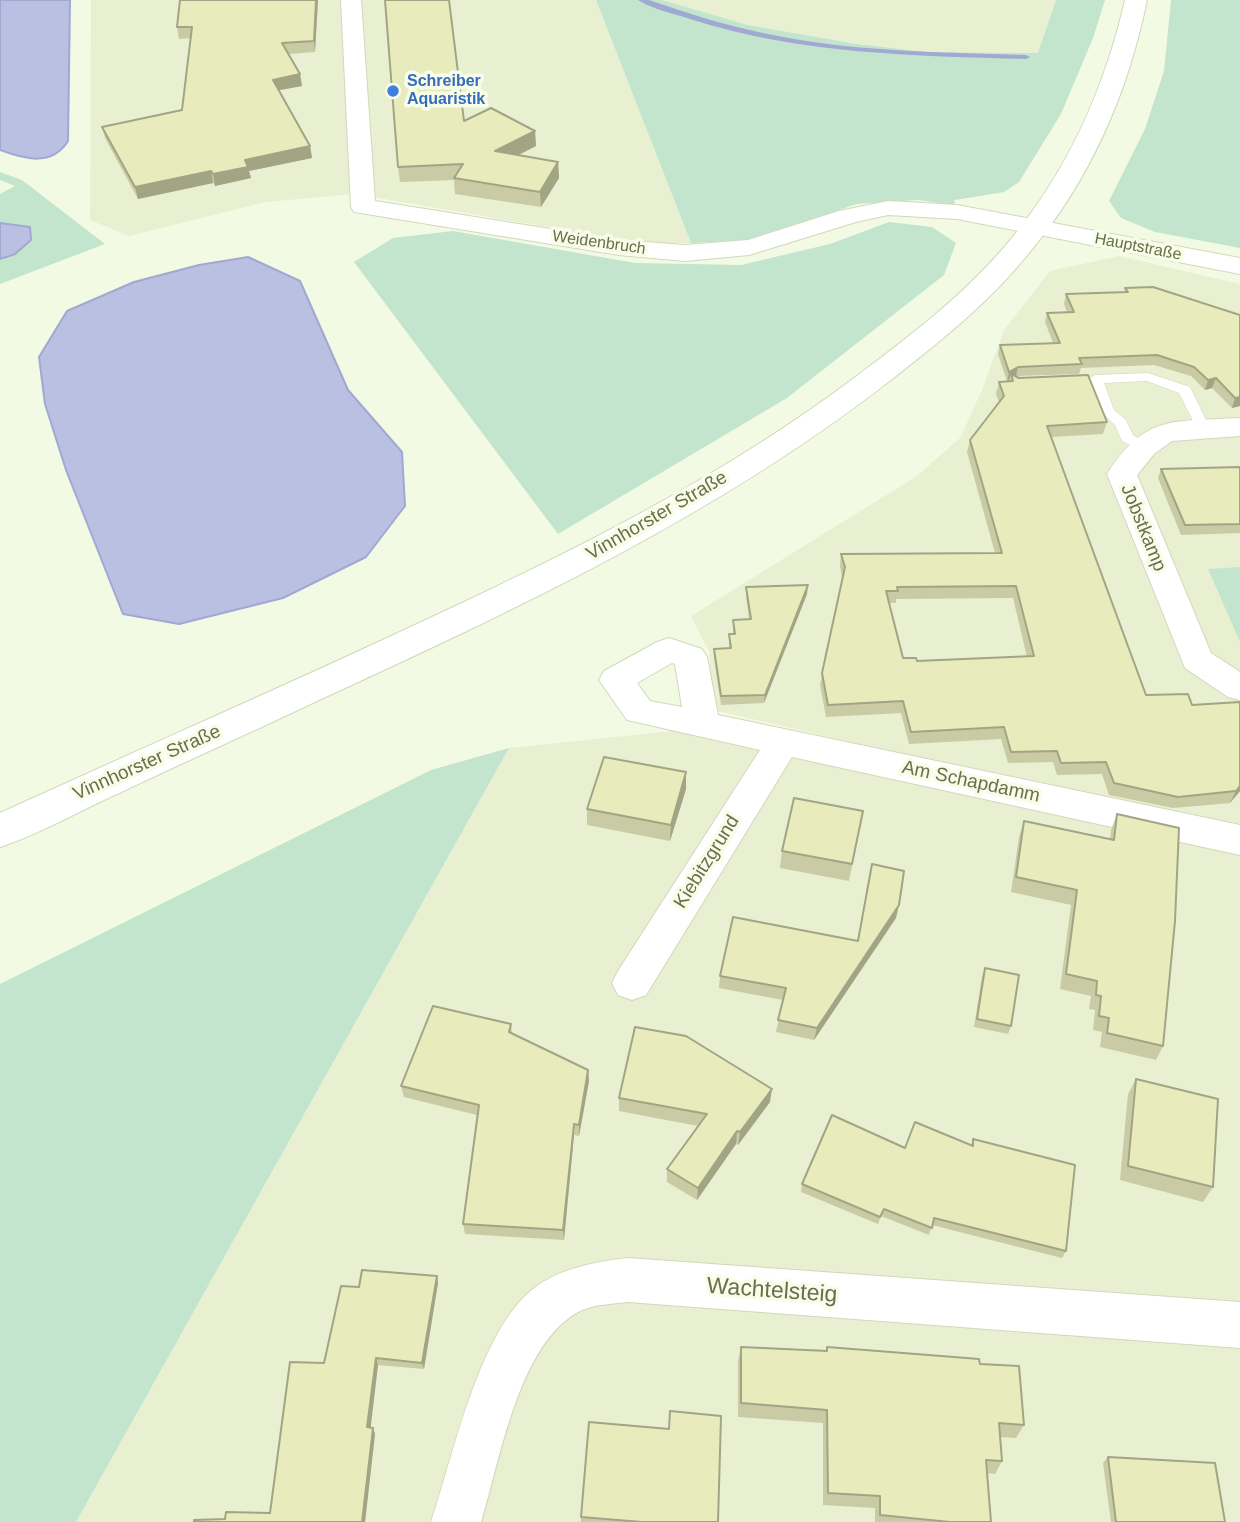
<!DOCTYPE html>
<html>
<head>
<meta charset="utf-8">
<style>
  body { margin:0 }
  canvas { display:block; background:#f2fae3 }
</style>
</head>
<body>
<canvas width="1240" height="1522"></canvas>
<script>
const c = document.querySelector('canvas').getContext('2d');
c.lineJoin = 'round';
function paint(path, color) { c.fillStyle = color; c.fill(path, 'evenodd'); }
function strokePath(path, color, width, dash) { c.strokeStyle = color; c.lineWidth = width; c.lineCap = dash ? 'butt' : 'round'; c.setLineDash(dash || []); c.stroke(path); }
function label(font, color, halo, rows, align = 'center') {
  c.font = font + ' Helvetica,sans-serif'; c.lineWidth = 7; c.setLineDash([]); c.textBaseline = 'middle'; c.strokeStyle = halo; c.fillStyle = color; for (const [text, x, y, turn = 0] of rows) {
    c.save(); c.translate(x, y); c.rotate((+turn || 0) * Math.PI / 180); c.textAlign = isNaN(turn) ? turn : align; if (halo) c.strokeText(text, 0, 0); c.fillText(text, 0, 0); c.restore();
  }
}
paint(new Path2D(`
  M 91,0 L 596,0 L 691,243 L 641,243 L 355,194 L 266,202 L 129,236 L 90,220 Z
  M 662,0 L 1056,0 L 1039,53 L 928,52 L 857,44 L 748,25 Z
  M 1119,256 L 1240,284 L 1240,832 L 713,710 L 709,651 L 691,616 L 917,476 L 960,438 L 982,390 L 1004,330 L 1050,271 Z
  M 672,731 L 1240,851 L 1240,1522 L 76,1522 L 509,748 Z`), '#e9f0d2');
paint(new Path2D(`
  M 596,0 L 662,0 L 748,25 L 857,44 L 928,52 L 1038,53 L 1056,0 L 1105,0 L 1093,38 L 1061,114 L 1019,182 L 1004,192 L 955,200 L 954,205 L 918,200 L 857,204 L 747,240 L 691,243 Z
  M 1171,0 L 1240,0 L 1240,248 L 1155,232 L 1121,218 L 1109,201 L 1145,129 L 1164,71 Z
  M 0,172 L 22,180 L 105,244 L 0,284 L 0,259 L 15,254 L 30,227 L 0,223 L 0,194 L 15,186 L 0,180 Z
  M 889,222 L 932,227 L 956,243 L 944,275 L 787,398 L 558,534 L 354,262 L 393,238 L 453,231 L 635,263 L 741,265 L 830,244 Z
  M 1240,567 L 1240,642 L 1208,569 Z
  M 509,748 L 76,1522 L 0,1522 L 0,984 L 431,770 Z`), '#c3e5cd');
const water = new Path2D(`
  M 0,0 L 70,0 L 68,141 C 52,167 24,159 0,150 Z
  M 0,223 L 30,227 L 31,240 L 15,254 L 0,259 Z
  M 248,257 L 300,281 L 348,390 L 402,452 L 405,506 L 366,557 L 283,598 L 179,624 L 123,614 L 66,470 L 45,404 L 39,357 L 67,311 L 134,282 L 199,265 Z`);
paint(water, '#bac0e1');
strokePath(water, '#a1a8d2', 2);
paint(new Path2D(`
  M 638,0 L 649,0 C 687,13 724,25 763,33 C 849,52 938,52 1026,55 L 1030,57 L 1026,59 C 914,56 801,54 693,20 C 676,14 654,10 638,0 Z`), '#a1a8d2');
const service = new Path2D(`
  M 1148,373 L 1190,387 L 1210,428 L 1208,431 L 1198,431 L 1179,393 L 1147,381 L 1104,383 L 1114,410 L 1126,420 L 1133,435 L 1151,447 L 1144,452 L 1122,441 L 1115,425 L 1101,412 L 1088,379 L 1095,375 Z`);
const minor = new Path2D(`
  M 341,0 L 361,0 L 375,201 L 619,240 L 685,245 L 748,240 L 839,211 L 888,201 L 957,205 L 1240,258 L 1240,274 L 957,219 L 888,215 L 856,222 L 749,255 L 685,261 L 619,255 L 354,212 L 351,207 Z
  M 1240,418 L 1240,436 L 1172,441 L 1154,454 L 1137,475 L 1211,653 L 1240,672 L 1240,700 L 1228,697 L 1185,668 L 1107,474 C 1146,413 1175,422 1240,418 Z
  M 669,638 L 702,649 L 707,657 L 718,715 L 1240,825 L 1240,855 L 792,757 L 646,995 L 632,1000 L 618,995 L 612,983 L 618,971 L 760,750 L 627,720 L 599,680 L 604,671 L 657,642 ZM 672,663 L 675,664 L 682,707 L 650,701 L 637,683 Z
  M 628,1258 L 1240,1302 L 1240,1348 L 628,1302 C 612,1304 595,1304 580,1311 C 519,1342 500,1460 481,1522 L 431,1522 C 453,1457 479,1331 533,1289 C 560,1268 595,1262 628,1258 Z`);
const tertiary = new Path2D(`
  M 1125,0 L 1147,0 C 1128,93 1090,180 1029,253 C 989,303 937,344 887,383 C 714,517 515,610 317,701 C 250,733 182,763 115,795 C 77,812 40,834 0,847 L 0,813 C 144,747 290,684 434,616 C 580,548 725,475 854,378 C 910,336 967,293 1011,239 C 1068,170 1105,87 1125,0 Z`);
strokePath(service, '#d3d8bb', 1);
strokePath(minor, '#d3d8bb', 2);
strokePath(tertiary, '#d3d8bb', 2);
paint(service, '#fff');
paint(minor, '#fff');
paint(tertiary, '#fff');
paint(new Path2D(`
  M 318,0 L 315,52 L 289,54 L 300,74 L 302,86 L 279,90 L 310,146 L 312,158 L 249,171 L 251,178 L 215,186 L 213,183 L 138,199 L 105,138 L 102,127 L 182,110 L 191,38 L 179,39 L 177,27 Z
  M 464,121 L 535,131 L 536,146 L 519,155 L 558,162 L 559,178 L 541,207 L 455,194 L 454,180 L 400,182 L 398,167 Z
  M 1125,288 L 1240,315 L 1240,406 L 1232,408 L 1212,388 L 1205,390 L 1191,376 L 1154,365 L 1081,368 L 1079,374 L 1016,376 L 1107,422 L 1103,434 L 1051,437 L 1146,695 L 1192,705 L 1240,702 L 1240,791 L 1230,803 L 1173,808 L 1109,795 L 1102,774 L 1057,775 L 1053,762 L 1008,763 L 1001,739 L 909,744 L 901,713 L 826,717 L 820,685 L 842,577 L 840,566 L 841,554 L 995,553 L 967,452 L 970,440 L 999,402 L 996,394 L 999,382 L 1007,381 L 998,354 L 1000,345 L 1053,343 L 1045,322 L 1047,313 L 1067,312 L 1064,304 L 1066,294 L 1124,293 ZM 1013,598 L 1027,657 L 917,661 L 903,658 L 889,603 L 896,603 L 896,599 Z
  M 1240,467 L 1240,533 L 1181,535 L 1158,478 L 1161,469 Z
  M 746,587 L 807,594 L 764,703 L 721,705 L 714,658 L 714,649 L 729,648 L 729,634 L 733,634 L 733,620 L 749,619 L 746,596 Z
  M 686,772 L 686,789 L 670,841 L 587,825 L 587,809 Z
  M 863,811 L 849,881 L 780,868 L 782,851 Z
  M 1117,814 L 1163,1046 L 1156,1060 L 1100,1047 L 1102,1032 L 1093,1030 L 1095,1010 L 1089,1009 L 1091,996 L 1060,989 L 1071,905 L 1011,892 L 1019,837 L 1024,821 L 1110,839 L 1111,830 Z
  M 896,918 L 814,1040 L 776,1032 L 783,1000 L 719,988 L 720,976 L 858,941 Z
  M 985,968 L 1011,1026 L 1008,1034 L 974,1027 L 982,976 Z
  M 511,1024 L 512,1033 L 588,1070 L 589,1081 L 579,1136 L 574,1135 L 564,1240 L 465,1234 L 463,1224 L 477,1115 L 404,1097 L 401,1086 Z
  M 1136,1079 L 1213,1187 L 1203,1202 L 1120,1180 L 1128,1094 Z
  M 619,1098 L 770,1102 L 738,1145 L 736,1144 L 697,1200 L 667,1182 L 667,1169 L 698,1126 L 619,1111 Z
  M 973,1139 L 1066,1251 L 1062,1258 L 932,1225 L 929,1235 L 881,1216 L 878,1224 L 801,1192 L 802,1184 L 905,1148 L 971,1145 Z
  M 437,1276 L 438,1283 L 424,1369 L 378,1365 L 370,1428 L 373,1428 L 375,1434 L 365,1522 L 194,1522 L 225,1519 L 270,1513 L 324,1363 L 359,1287 Z
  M 741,1347 L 826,1350 L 827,1347 L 980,1364 L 1024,1425 L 1016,1438 L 1000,1437 L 1002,1461 L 995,1474 L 987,1473 L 991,1522 L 875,1522 L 875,1508 L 823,1505 L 823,1423 L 738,1417 L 738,1361 Z
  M 1108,1457 L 1225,1522 L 1111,1522 L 1103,1463 Z
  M 581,1517 L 718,1522 L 581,1522 Z`), '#c8cba3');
paint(new Path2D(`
  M 316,0 L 318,0 L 315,52 L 314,41 Z
  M 300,74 L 302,86 L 275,91 L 273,80 Z
  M 535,131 L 536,146 L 496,166 L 495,151 Z
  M 310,146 L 312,158 L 249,171 L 251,178 L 215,186 L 213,174 L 245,160 Z
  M 558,162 L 559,178 L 541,207 L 540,192 Z
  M 211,171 L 213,183 L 138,199 L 135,187 Z
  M 1018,367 L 1016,376 L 1011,374 L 1009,380 L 1007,382 L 1009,372 Z
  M 1216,378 L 1212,388 L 1205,390 L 1208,380 Z
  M 1240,397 L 1240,406 L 1232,408 L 1235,398 Z
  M 808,585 L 807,594 L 764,703 L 765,695 Z
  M 686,772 L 686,789 L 670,841 L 671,825 Z
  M 1240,786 L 1240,791 L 1230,803 L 1236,791 Z
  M 899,905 L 896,918 L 814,1040 L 817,1028 Z
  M 588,1070 L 589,1081 L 579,1136 L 579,1125 Z
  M 772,1089 L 770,1102 L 738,1145 L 740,1132 Z
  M 574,1124 L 574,1135 L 564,1240 L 563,1230 Z
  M 737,1131 L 736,1144 L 697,1200 L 698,1188 Z
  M 437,1276 L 438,1283 L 424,1369 L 422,1363 Z
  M 376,1358 L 378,1365 L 370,1433 L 367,1427 Z
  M 373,1428 L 375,1434 L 365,1522 L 362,1522 Z`), '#a2a584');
const building = new Path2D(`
  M 180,0 L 316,0 L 314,41 L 282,43 L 300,74 L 273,80 L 310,146 L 245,160 L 248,167 L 213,174 L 211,171 L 135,187 L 102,127 L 182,110 L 192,27 L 177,27 Z
  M 385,0 L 449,0 L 464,121 L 491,108 L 535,131 L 495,151 L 558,162 L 540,192 L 454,178 L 463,164 L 398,167 Z
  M 1153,287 L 1240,315 L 1240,397 L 1235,398 L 1216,378 L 1208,380 L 1194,367 L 1157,355 L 1079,358 L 1082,364 L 1018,367 L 1009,372 L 1000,345 L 1060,343 L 1047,313 L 1074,312 L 1066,294 L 1128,292 L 1125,288 Z
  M 1011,374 L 1019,378 L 1088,375 L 1107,422 L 1047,426 L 1146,695 L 1188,694 L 1192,705 L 1240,702 L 1240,786 L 1236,791 L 1178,797 L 1114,783 L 1106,762 L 1061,763 L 1057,751 L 1011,752 L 1004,727 L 911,732 L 903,701 L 828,705 L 822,673 L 845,567 L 841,554 L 1002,553 L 970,440 L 1004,396 L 999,382 L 1013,381 ZM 1016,586 L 1034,656 L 917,661 L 916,658 L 903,658 L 886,591 L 898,591 L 897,587 Z
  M 1240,467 L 1240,524 L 1185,525 L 1161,469 Z
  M 808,585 L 765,695 L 721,696 L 714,649 L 731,648 L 729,634 L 735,634 L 733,620 L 751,619 L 746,587 Z
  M 604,757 L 686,772 L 671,825 L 587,809 Z
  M 794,798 L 863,811 L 852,864 L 782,851 Z
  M 1117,814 L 1179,828 L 1175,921 L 1163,1046 L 1107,1033 L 1109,1018 L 1099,1016 L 1101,996 L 1096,995 L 1097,981 L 1066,974 L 1077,890 L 1016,877 L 1024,821 L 1114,840 Z
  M 872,864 L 904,871 L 899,905 L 817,1028 L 778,1020 L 786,988 L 720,976 L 733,917 L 858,941 Z
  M 985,968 L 1019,975 L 1011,1026 L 977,1019 Z
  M 433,1006 L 511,1024 L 509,1032 L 588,1070 L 579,1125 L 574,1124 L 563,1230 L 463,1224 L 479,1105 L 401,1086 Z
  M 635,1027 L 686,1036 L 772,1089 L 740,1132 L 737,1131 L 698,1188 L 667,1169 L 707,1114 L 619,1098 Z
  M 1136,1079 L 1218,1099 L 1213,1187 L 1128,1166 Z
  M 832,1115 L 905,1148 L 915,1122 L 973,1146 L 973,1139 L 1075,1165 L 1066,1251 L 934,1218 L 932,1228 L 884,1209 L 880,1217 L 802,1184 Z
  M 362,1270 L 437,1276 L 422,1363 L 376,1358 L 367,1427 L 373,1428 L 362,1522 L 194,1522 L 194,1520 L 225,1519 L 226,1512 L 270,1513 L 290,1362 L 324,1363 L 341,1286 L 359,1287 Z
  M 741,1347 L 827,1351 L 827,1347 L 979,1359 L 980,1364 L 1019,1366 L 1024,1425 L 999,1423 L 1002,1461 L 986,1460 L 991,1522 L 950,1522 L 880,1515 L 880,1496 L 828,1493 L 827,1410 L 741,1403 Z
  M 670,1411 L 721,1416 L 718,1522 L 642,1522 L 581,1517 L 589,1422 L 669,1429 Z
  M 1108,1457 L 1215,1463 L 1225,1522 L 1116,1522 Z`);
paint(building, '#e8ecbd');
strokePath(building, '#a2a584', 2);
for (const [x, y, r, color] of [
  [393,91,7,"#3f7fe0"]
]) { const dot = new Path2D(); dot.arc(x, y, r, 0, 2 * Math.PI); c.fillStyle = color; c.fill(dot); strokePath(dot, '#f7fde8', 2.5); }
label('bold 16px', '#366cbe', '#f7fde8', [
  ["Schreiber",407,82],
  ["Aquaristik",407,100]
], 'left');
label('16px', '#6d6f4c', '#f7fde8', [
  ["Weidenbruch",599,243,8],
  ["Hauptstraße",1138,247,11]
]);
label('19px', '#6d6f4c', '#f7fde8', [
  ["Vinnhorster Straße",657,516,-30],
  ["Jobstkamp",1143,528,68],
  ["Vinnhorster Straße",147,763,-24],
  ["Am Schapdamm",971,782,12],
  ["Kiebitzgrund",707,862,-58]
]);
label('23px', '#6d6f4c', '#f7fde8', [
  ["Wachtelsteig",772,1291,4]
]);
</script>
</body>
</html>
